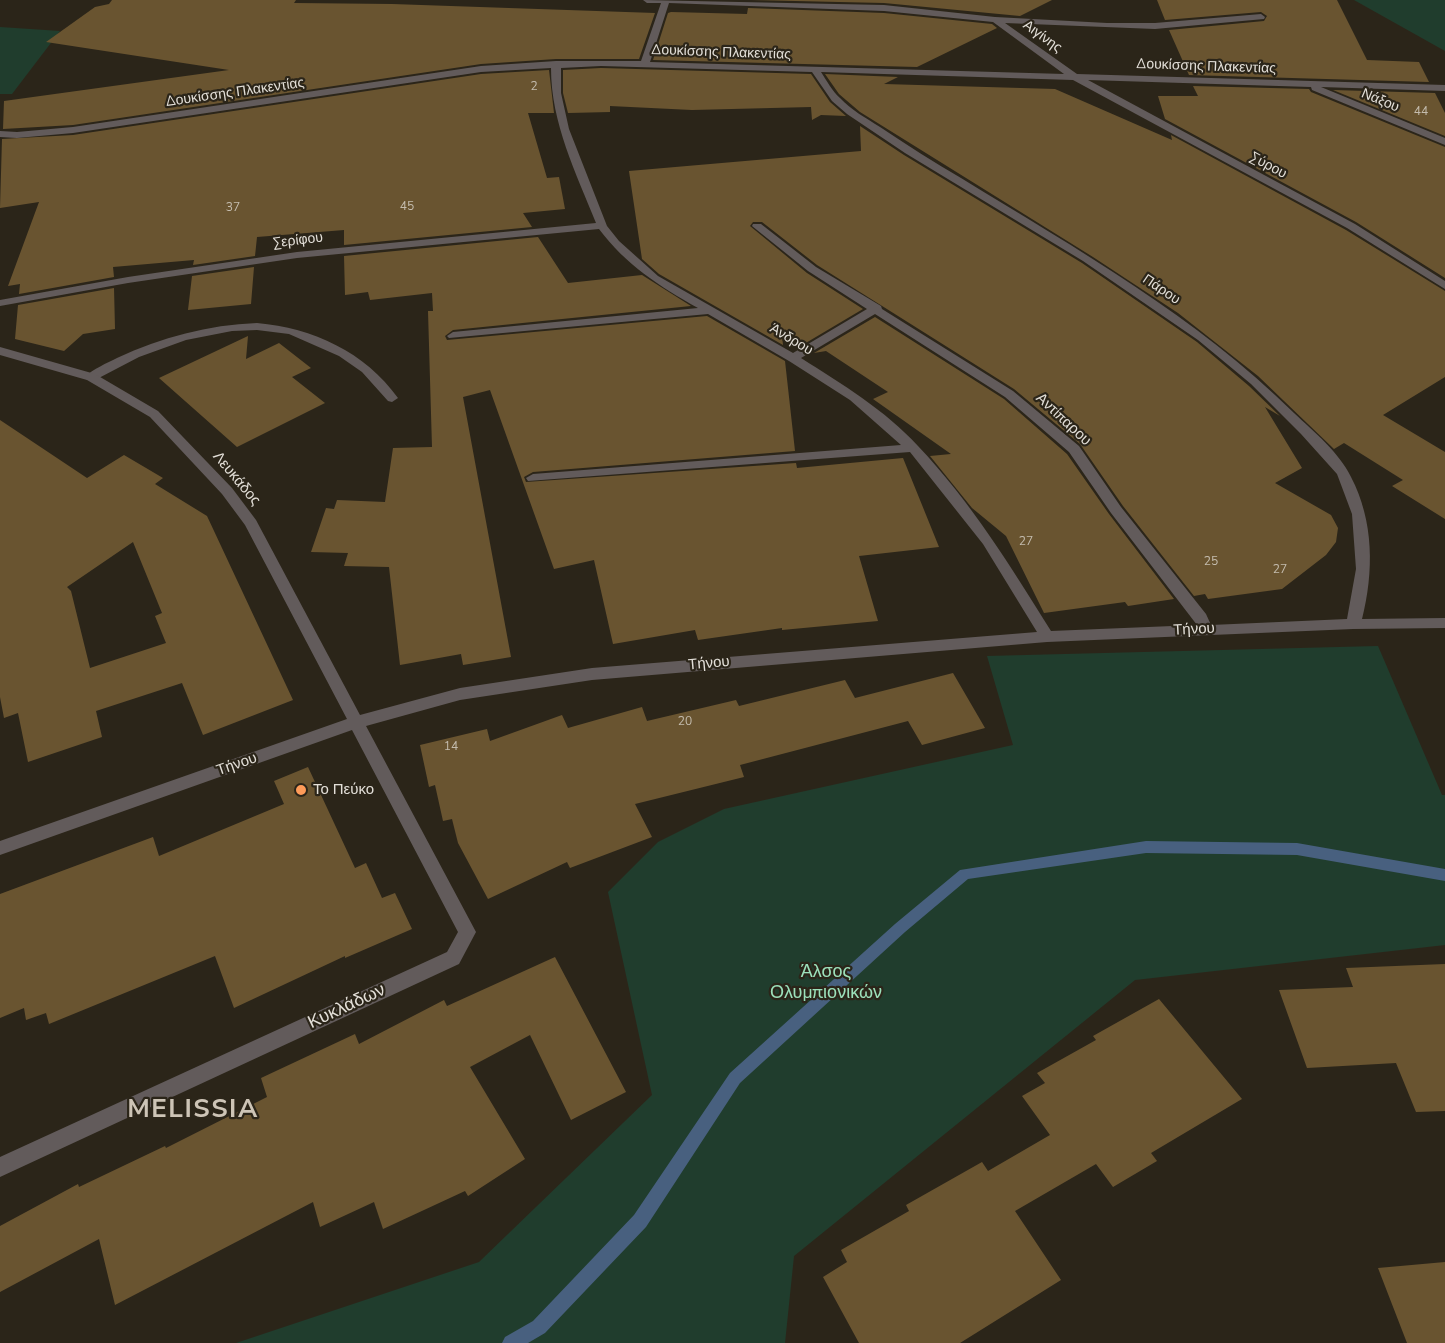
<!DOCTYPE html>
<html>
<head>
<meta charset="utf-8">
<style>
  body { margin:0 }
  canvas { display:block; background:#2b2519 }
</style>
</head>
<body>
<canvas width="1445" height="1343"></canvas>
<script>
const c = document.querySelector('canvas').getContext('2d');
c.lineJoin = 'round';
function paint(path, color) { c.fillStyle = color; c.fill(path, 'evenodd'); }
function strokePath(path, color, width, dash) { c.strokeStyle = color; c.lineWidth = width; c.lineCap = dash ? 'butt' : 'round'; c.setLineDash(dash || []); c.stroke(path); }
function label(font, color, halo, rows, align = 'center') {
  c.font = font + ' "Nunito Sans",sans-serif'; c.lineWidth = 4.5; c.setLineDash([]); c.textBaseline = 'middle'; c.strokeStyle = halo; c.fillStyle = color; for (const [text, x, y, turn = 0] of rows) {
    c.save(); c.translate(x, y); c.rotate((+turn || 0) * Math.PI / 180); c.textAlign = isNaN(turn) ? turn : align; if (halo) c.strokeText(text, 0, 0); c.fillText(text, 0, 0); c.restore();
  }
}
paint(new Path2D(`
  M 1354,0 L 1445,0 L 1445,51 Z
  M 0,27 L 60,31 L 12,94 L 0,94 Z
  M 1378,646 L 1442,795 L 1445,795 L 1445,945 L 1135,980 L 794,1256 L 785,1343 L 236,1343 L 479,1262 L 652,1095 L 608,892 L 658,842 L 724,809 L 1013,745 L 987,656 Z`), '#203d2d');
paint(new Path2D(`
  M 1146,841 L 1297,843 L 1445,869 L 1445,881 L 1297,855 L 1146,853 L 968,879 L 905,932 L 740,1083 L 646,1227 L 545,1333 L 528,1343 L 502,1343 L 505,1337 L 533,1321 L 634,1215 L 730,1073 L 895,924 L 960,870 Z`), '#48607f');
paint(new Path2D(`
  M 112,0 L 296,0 L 294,3 L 392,4 L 655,13 L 639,59 L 556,59 L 481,64 L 73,125 L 3,129 L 4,101 L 229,70 L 46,42 L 95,7 L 109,4 Z
  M 751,0 L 1052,0 L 1020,16 L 884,3 Z
  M 1157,0 L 1337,0 L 1367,60 L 1419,62 L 1429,82 L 1189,75 L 1169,30 L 1264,21 L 1267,16 L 1261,12 L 1165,20 Z
  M 748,8 L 884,13 L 992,24 L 997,28 L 917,67 L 653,60 L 668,13 L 671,12 L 747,14 Z
  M 601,68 L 811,74 L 830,102 L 846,116 L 821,115 L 812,120 L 811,107 L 692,110 L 610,106 L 610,112 L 568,113 L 563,93 L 563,70 Z
  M 549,70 L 554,113 L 528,113 L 547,178 L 559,177 L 565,209 L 523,213 L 532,227 L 344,245 L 344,230 L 257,237 L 255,256 L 193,265 L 194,260 L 113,267 L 114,277 L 19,294 L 20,284 L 8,286 L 39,202 L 0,208 L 2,139 L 73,135 L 481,74 Z
  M 825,74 L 898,77 L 884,84 L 1055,89 L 1172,140 L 1171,135 L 1346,230 L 1445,291 L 1445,377 L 1383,415 L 1445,452 L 1445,519 L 1392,486 L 1403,480 L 1344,443 L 1334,449 L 1258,376 L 1178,313 L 1093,257 L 860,112 L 839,94 Z
  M 1193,86 L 1309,89 L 1311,92 L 1445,147 L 1445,278 L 1356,222 L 1165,119 L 1158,96 L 1198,96 Z
  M 1333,90 L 1435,93 L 1445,113 L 1445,136 Z
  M 860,126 L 904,155 L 1082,263 L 1197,342 L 1249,386 L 1280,416 L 1265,407 L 1302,468 L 1275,483 L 1331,515 L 1338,528 L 1336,542 L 1326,555 L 1282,589 L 1208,599 L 1205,594 L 1194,596 L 1123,506 L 1080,444 L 1014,389 L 817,265 L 762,222 L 753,222 L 750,226 L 807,273 L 863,309 L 799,347 L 782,335 L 783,345 L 659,274 L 642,259 L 629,171 L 861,151 Z
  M 538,237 L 568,283 L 642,275 L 691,306 L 453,330 L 445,336 L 447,340 L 707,316 L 785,361 L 795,451 L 533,472 L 524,477 L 526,482 L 796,463 L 797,468 L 903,458 L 939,547 L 859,556 L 878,621 L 782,630 L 782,628 L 698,640 L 695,630 L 613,644 L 594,560 L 554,569 L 490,390 L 463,397 L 511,657 L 463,665 L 461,654 L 400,665 L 389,567 L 344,566 L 348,553 L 311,552 L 326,508 L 334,509 L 337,500 L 385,502 L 393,448 L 432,447 L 428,311 L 433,311 L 432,293 L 370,300 L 368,292 L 345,295 L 344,256 Z
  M 254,267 L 251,304 L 188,310 L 192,276 Z
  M 114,288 L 115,329 L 83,334 L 64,351 L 15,339 L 18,305 Z
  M 875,317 L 1004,399 L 1067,454 L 1109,514 L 1174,599 L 1128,606 L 1125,602 L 1044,613 L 1006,536 L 972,508 L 930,456 L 951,454 L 873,399 L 888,392 L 826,351 L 814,353 Z
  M 248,336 L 246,359 L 279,343 L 311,368 L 292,377 L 325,403 L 237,447 L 159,378 Z
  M 0,420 L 87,478 L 124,455 L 163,478 L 155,484 L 207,516 L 293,700 L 203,735 L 182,683 L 96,711 L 102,737 L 28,762 L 18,713 L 4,718 L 0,697 ZM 133,542 L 162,613 L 155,616 L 166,643 L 90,668 L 71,591 L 67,587 Z
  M 953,673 L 985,728 L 922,745 L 908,721 L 740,765 L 744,777 L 635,804 L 652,837 L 570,868 L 567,862 L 488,899 L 458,843 L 452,819 L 443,821 L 435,785 L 429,787 L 420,745 L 487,729 L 490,741 L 562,715 L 568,728 L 642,707 L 647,721 L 736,700 L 739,706 L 845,680 L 855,698 Z
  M 308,767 L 355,868 L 366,863 L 382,898 L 395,893 L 412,929 L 345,958 L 345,956 L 234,1008 L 215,956 L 49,1024 L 46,1013 L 26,1020 L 24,1008 L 0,1018 L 0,894 L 153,837 L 159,856 L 284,804 L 274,781 Z
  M 555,957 L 626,1092 L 571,1120 L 530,1035 L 470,1067 L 525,1159 L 468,1196 L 465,1191 L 383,1229 L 374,1202 L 320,1227 L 313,1202 L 115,1305 L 99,1239 L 0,1292 L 0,1226 L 78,1184 L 79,1187 L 165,1146 L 166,1148 L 267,1097 L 261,1078 L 355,1034 L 359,1044 L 444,1000 L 447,1006 Z
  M 1445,964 L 1445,1111 L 1416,1112 L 1396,1063 L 1307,1068 L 1279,990 L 1353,987 L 1346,968 Z
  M 1159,999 L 1242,1099 L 1151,1153 L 1157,1161 L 1113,1187 L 1096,1164 L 1015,1211 L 1061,1280 L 960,1343 L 859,1343 L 823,1277 L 847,1262 L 841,1250 L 909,1211 L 906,1205 L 982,1162 L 988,1171 L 1050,1135 L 1022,1096 L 1045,1083 L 1037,1073 L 1096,1040 L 1093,1036 Z
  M 1445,1262 L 1445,1343 L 1407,1343 L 1378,1268 Z`), '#695430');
paint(new Path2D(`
  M 257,323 C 313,328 365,352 398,398 L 392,402 L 388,401 L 362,372 L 339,356 L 289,334 L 257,330 L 232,331 L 186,340 L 139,357 L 95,380 L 87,380 L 85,377 C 93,369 107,363 117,358 C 162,337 208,325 257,323 Z`), '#625b5b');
paint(new Path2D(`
  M 643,0 L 884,5 L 995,17 L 1107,23 L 1155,23 L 1261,14 L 1265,17 L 1264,19 L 1155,29 L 1005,23 L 1077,74 L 1445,85 L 1445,91 L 1321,87 L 1445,138 L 1445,145 L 1312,90 L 1311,87 L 1088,80 L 1355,224 L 1445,281 L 1445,289 L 1347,228 L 1073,80 L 821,72 C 827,81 832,91 840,98 C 851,110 866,118 880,127 C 907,145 933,162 961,178 C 1078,250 1196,316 1294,413 C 1314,432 1339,452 1351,477 C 1374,521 1374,572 1362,619 L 1445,618 L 1445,628 L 1353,629 L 1047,642 L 592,680 L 460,700 L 366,726 L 476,932 L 459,964 L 0,1177 L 0,1157 L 447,952 L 458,932 L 352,730 L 0,855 L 0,841 L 347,719 L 245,525 L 222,494 L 150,417 L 87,380 L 0,355 L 0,347 L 95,374 L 158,411 L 232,488 L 256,520 L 360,715 L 460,688 L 592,668 L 1037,632 L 983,544 L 910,452 L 528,481 L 526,478 L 533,474 L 901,445 L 850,400 L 789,361 L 708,314 L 449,338 L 447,336 L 453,332 L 698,308 C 659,286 626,265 599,229 L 297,258 L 128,283 L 0,306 L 0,300 L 128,277 L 297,252 L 596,223 C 576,173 551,123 551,68 L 481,72 L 73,133 L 17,138 L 0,137 L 0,131 L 17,132 L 73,127 L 481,66 L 556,61 L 641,61 L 661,3 L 647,3 ZM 669,3 L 884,11 L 993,22 L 1064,74 L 650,62 ZM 601,66 L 812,72 L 832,101 L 847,114 L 905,153 L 1083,261 L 1198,340 L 1251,384 L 1301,434 L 1337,474 L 1352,514 L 1356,569 L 1347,619 L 1211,625 L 1206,614 L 1121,507 L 1079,446 L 1013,391 L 882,309 L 881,306 L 816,267 L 761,224 L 753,224 L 752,226 L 808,271 L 867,309 L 793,353 L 658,276 L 619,241 L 607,226 L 569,129 L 561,93 L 561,68 ZM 875,314 L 1005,397 L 1069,452 L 1111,513 L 1197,625 L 1051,631 C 1011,567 971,502 918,446 C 885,410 842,384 801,358 Z`), '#625b5b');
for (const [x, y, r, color] of [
  [301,790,6,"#fe9b59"]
]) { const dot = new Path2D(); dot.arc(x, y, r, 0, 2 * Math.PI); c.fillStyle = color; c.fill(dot); strokePath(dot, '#2b2519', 2); }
label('12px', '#c4bcae', null, [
  ["2",534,87],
  ["44",1421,112],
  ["45",407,207],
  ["37",233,208],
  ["27",1026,542],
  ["25",1211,562],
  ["27",1280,570],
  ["20",685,722],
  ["14",451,747]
]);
label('14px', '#e3dfd8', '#2b2519', [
  ["Αιγίνης",1042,37,36],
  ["Δουκίσσης Πλακεντίας",721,53,2],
  ["Δουκίσσης Πλακεντίας",1206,67,2],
  ["Δουκίσσης Πλακεντίας",235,93,-8],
  ["Νάξου",1380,101,23],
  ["Σύρου",1268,166,28],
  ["Σερίφου",298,241,-7],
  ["Πάρου",1161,290,34],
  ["Άνδρου",791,340,31]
]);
label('15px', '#e3dfd8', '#2b2519', [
  ["Αντίπαρου",1063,420,43],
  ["Λευκάδος",236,479,50],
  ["Τήνου",1194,630,-3],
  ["Τήνου",709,664,-5],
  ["Τήνου",237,765,-19]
]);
label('15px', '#e3dfd8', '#2b2519', [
  ["Το Πεύκο",313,790]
], 'left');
label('18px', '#9ce1bb', '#2b2519', [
  ["Άλσος",826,973],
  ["Ολυμπιονικών",826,994]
]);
label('18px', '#e3dfd8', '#2b2519', [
  ["Κυκλάδων",347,1007,-25]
]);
c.letterSpacing = '1.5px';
label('bold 26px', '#cdc4b6', '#2b2519', [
  ["MELISSIA",193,1111]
]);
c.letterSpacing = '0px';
</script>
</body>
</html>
